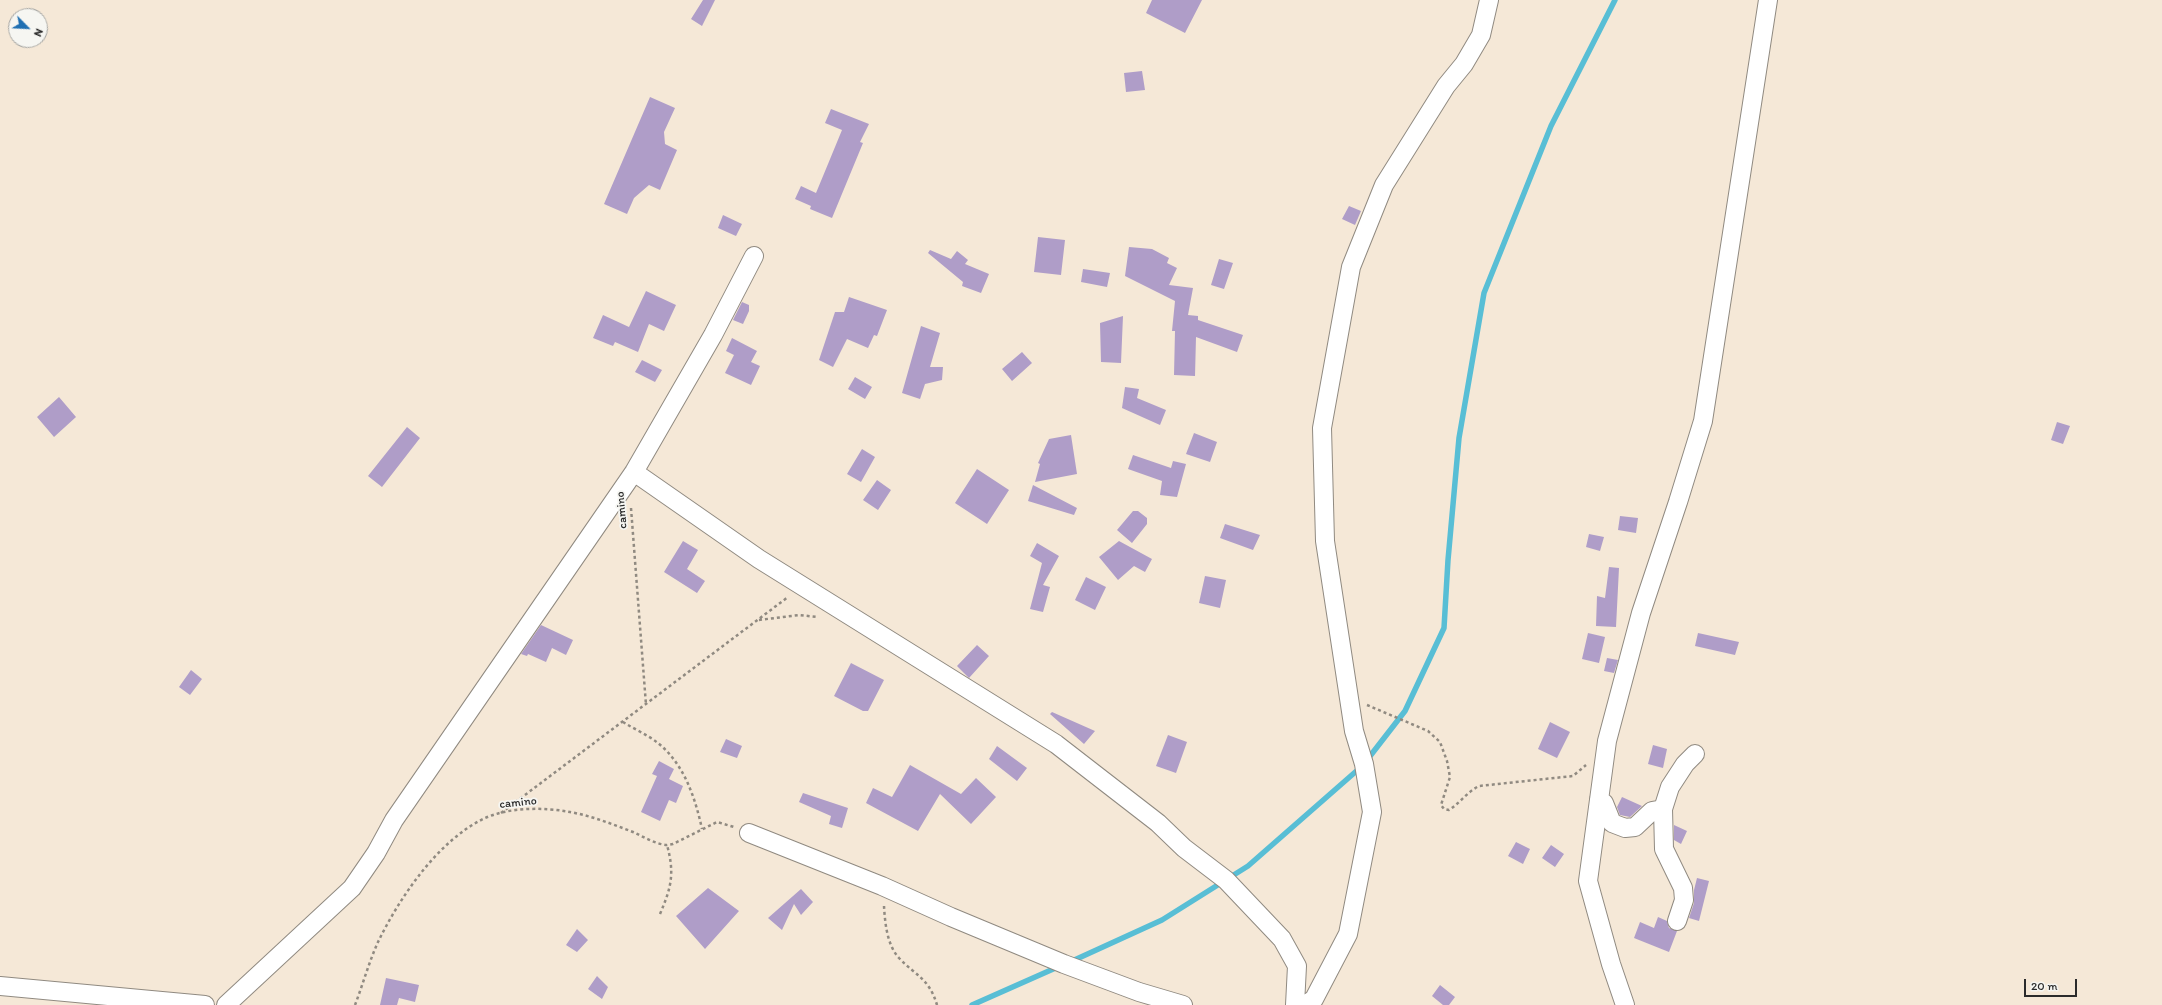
<!DOCTYPE html>
<html>
<head>
<meta charset="utf-8">
<style>
  body { margin:0 }
  #map { position:relative; width:2162px; height:1005px; overflow:hidden; background:#f5e8d7; font-family:Itim,sans-serif }
  canvas { display:block }
  .north { position:absolute; left:8px; top:8px; width:40px; height:40px; box-sizing:border-box; background:#f6f6f2; border:1px solid #a5a5a2; border-radius:50%; rotate:114deg; font-size:11px; font-weight:700; line-height:16px; text-align:center; color:#2b2b2b }
  .north::after { content:''; display:block; margin:auto; width:14px; height:18px; background:#1f6fb2; clip-path:polygon(50% 0,100% 100%,50% 72%,0 100%) }
  .scale { position:absolute; left:2024px; top:979px; width:53px; height:18px; box-sizing:border-box; border:2px solid #2b2b2b; border-top:0; padding-left:5px; font-size:12px; line-height:14px; white-space:nowrap; color:#2b2b2b; -webkit-text-stroke:3px #f6f6f2; paint-order:stroke }
</style>
</head>
<body>
<div id="map">
<canvas width="2162" height="1005"></canvas>
<div class="north">N</div>
<div class="scale">20 m</div>
</div>
<script>
const c = document.querySelector('canvas').getContext('2d');
c.lineJoin = 'round';
function strokePath(path, color, width, dash) { c.strokeStyle = color; c.lineWidth = width; c.lineCap = dash ? 'butt' : 'round'; c.setLineDash(dash || []); c.stroke(path); }
function paint(path, color) { c.fillStyle = color; c.fill(path, 'evenodd'); }
function label(font, color, halo, rows, align = 'center') {
  c.font = font + ' Itim,sans-serif'; c.lineWidth = 3.5; c.setLineDash([]); c.textBaseline = 'middle'; c.strokeStyle = halo; c.fillStyle = color; for (const [text, x, y, turn = 0] of rows) {
    c.save(); c.translate(x, y); c.rotate((+turn || 0) * Math.PI / 180); c.textAlign = isNaN(turn) ? turn : align; if (halo) c.strokeText(text, 0, 0); c.fillText(text, 0, 0); c.restore();
  }
}
strokePath(new Path2D(`
  M 1367,760 L 1405,711 L 1444,628 L 1448,560 L 1459,438 L 1484,293 L 1551,126 L 1615,0
  M 1070,962 L 1162,920 L 1248,866 L 1361,767
  M 972,1005 L 1060,966`), '#58bed5', 5.5);
paint(new Path2D(`
  M 703,0 L 715,0 L 702,26 L 691,19 Z
  M 1152,0 L 1202,0 L 1185,33 L 1146,13 Z
  M 1142,71 L 1145,90 L 1126,92 L 1124,73 Z
  M 650,97 L 675,108 L 664,132 L 665,144 L 677,150 L 660,190 L 649,185 L 634,198 L 627,214 L 604,204 Z
  M 831,109 L 869,124 L 860,142 L 863,143 L 832,218 L 810,209 L 811,206 L 795,199 L 801,186 L 816,193 L 828,164 L 842,130 L 825,123 Z
  M 1349,206 L 1361,211 L 1355,225 L 1342,219 Z
  M 723,215 L 742,224 L 736,236 L 718,228 Z
  M 1038,237 L 1065,240 L 1061,275 L 1034,272 Z
  M 1129,247 L 1152,249 L 1169,258 L 1167,263 L 1177,268 L 1169,285 L 1193,288 L 1188,315 L 1198,316 L 1198,320 L 1243,335 L 1237,352 L 1196,337 L 1195,376 L 1174,375 L 1175,331 L 1172,331 L 1175,301 L 1125,276 Z
  M 930,250 L 951,259 L 957,251 L 968,260 L 965,264 L 989,274 L 981,293 L 962,286 L 963,282 L 928,253 Z
  M 1219,259 L 1233,263 L 1224,289 L 1211,285 Z
  M 1083,269 L 1110,273 L 1107,287 L 1081,282 Z
  M 646,291 L 676,305 L 664,331 L 649,324 L 638,352 L 615,342 L 613,346 L 593,338 L 603,315 L 629,327 Z
  M 849,297 L 887,310 L 877,336 L 874,335 L 868,348 L 847,339 L 833,367 L 819,360 L 835,312 L 844,312 Z
  M 742,302 L 749,305 L 749,311 L 743,324 L 733,320 Z
  M 1123,316 L 1121,363 L 1101,362 L 1100,323 Z
  M 921,326 L 940,333 L 930,367 L 943,367 L 942,380 L 925,384 L 920,399 L 902,393 Z
  M 732,338 L 757,351 L 751,362 L 760,366 L 751,385 L 725,373 L 734,355 L 726,351 Z
  M 1022,352 L 1032,363 L 1012,381 L 1002,369 Z
  M 642,360 L 662,370 L 655,382 L 635,372 Z
  M 855,377 L 872,387 L 865,399 L 848,389 Z
  M 1125,387 L 1139,389 L 1137,398 L 1166,410 L 1160,425 L 1122,408 Z
  M 59,397 L 76,417 L 54,437 L 37,417 Z
  M 2057,422 L 2070,426 L 2063,444 L 2051,440 Z
  M 407,427 L 420,438 L 382,487 L 368,476 Z
  M 1194,433 L 1217,442 L 1210,462 L 1186,454 Z
  M 1071,435 L 1077,474 L 1035,482 L 1040,464 L 1038,463 L 1049,439 Z
  M 862,449 L 875,457 L 861,482 L 847,474 Z
  M 1133,455 L 1171,468 L 1173,461 L 1186,464 L 1177,497 L 1160,495 L 1162,481 L 1128,469 Z
  M 977,469 L 1009,490 L 987,524 L 955,503 Z
  M 877,480 L 891,490 L 878,510 L 863,500 Z
  M 1033,485 L 1077,508 L 1074,515 L 1028,501 Z
  M 1133,511 L 1138,511 L 1147,518 L 1147,524 L 1132,543 L 1117,530 Z
  M 1620,516 L 1638,518 L 1636,533 L 1618,530 Z
  M 1225,524 L 1260,535 L 1253,550 L 1220,538 Z
  M 1589,534 L 1604,537 L 1600,551 L 1586,547 Z
  M 683,541 L 698,550 L 687,569 L 705,581 L 697,593 L 664,572 Z
  M 1119,541 L 1152,559 L 1145,572 L 1134,566 L 1118,580 L 1099,557 Z
  M 1037,543 L 1059,556 L 1043,585 L 1050,587 L 1043,612 L 1030,609 L 1042,563 L 1030,556 Z
  M 1609,567 L 1619,568 L 1616,627 L 1596,626 L 1597,596 L 1605,598 Z
  M 1205,576 L 1226,580 L 1220,608 L 1199,603 Z
  M 1086,577 L 1106,587 L 1095,610 L 1075,600 Z
  M 541,625 L 573,640 L 566,655 L 552,648 L 546,662 L 528,654 L 527,656 L 521,654 Z
  M 1588,633 L 1605,637 L 1599,663 L 1582,659 Z
  M 1698,633 L 1739,642 L 1735,655 L 1695,646 Z
  M 977,645 L 989,656 L 969,678 L 957,666 Z
  M 1607,658 L 1618,660 L 1614,673 L 1604,671 Z
  M 851,663 L 884,680 L 868,711 L 863,711 L 834,696 Z
  M 191,670 L 202,679 L 190,695 L 179,687 Z
  M 1052,712 L 1095,731 L 1084,744 L 1050,714 Z
  M 1550,722 L 1570,732 L 1557,758 L 1538,749 Z
  M 1168,735 L 1187,742 L 1176,773 L 1156,766 Z
  M 726,739 L 742,746 L 737,758 L 720,752 Z
  M 1653,745 L 1667,749 L 1663,768 L 1648,764 Z
  M 997,746 L 1027,768 L 1017,781 L 989,759 Z
  M 659,761 L 674,769 L 669,779 L 683,786 L 676,803 L 669,800 L 660,821 L 641,812 L 657,776 L 652,774 Z
  M 910,765 L 961,794 L 976,778 L 996,797 L 971,824 L 940,794 L 918,831 L 866,803 L 873,788 L 892,797 Z
  M 803,793 L 848,808 L 842,828 L 829,824 L 831,816 L 799,802 Z
  M 1622,797 L 1642,806 L 1630,817 L 1620,815 L 1617,807 Z
  M 1674,825 L 1687,831 L 1681,844 L 1674,840 Z
  M 1516,842 L 1530,849 L 1523,864 L 1508,856 Z
  M 1551,845 L 1564,854 L 1555,867 L 1542,858 Z
  M 1697,878 L 1709,881 L 1699,921 L 1689,918 L 1694,903 L 1694,890 Z
  M 708,888 L 739,911 L 705,949 L 676,916 Z
  M 801,889 L 813,902 L 801,915 L 794,904 L 782,930 L 768,918 Z
  M 1658,917 L 1667,921 L 1669,928 L 1677,931 L 1669,952 L 1634,938 L 1640,922 L 1654,928 Z
  M 577,929 L 588,940 L 577,952 L 566,945 Z
  M 597,976 L 608,987 L 602,999 L 588,989 Z
  M 386,978 L 419,985 L 415,1002 L 399,998 L 397,1005 L 380,1005 Z
  M 1440,985 L 1455,997 L 1449,1005 L 1443,1005 L 1432,996 Z`), '#af9dc8');
const street = new Path2D(`
  M 634,472 L 759,559 L 1056,744 L 1158,823 L 1184,848 L 1226,880 L 1282,939 L 1297,966 L 1295,1005
  M 1599,799 L 1604,803 L 1612,823 L 1625,828 L 1635,827 L 1652,811 L 1663,809
  M 749,833 L 882,886 L 951,917 L 1064,964 L 1139,992 L 1183,1005
  M 1677,921 L 1684,900 L 1683,888 L 1664,849 L 1663,809 L 1670,787 L 1685,764 L 1695,754
  M 0,986 L 205,1005
  M 226,1005 L 352,888 L 376,853 L 394,820 L 634,472 L 713,335 L 754,256
  M 1305,1005 L 1314,999 L 1348,934 L 1372,812 L 1364,764 L 1354,731 L 1325,541 L 1322,428 L 1351,267 L 1384,185 L 1446,86 L 1464,64 L 1481,35 L 1489,0
  M 1625,1005 L 1611,964 L 1588,881 L 1607,741 L 1641,613 L 1678,502 L 1703,421 L 1768,0`);
strokePath(street, '#908a81', 20);
strokePath(new Path2D(`
  M 631,508 L 646,705
  M 759,620 L 799,615 L 817,617
  M 1367,705 L 1428,731 L 1440,742 L 1447,761 L 1450,777 L 1441,805 L 1444,809 L 1449,810 C 1460,803 1467,792 1479,786 L 1573,776 L 1586,765
  M 623,722 C 634,729 648,735 658,743 C 684,764 695,797 702,829
  M 501,813 L 788,597
  M 884,906 C 885,923 887,945 899,958 C 916,976 929,978 937,1005
  M 660,914 C 671,888 675,874 667,845
  M 355,1005 C 363,984 369,962 378,942 C 400,897 437,842 483,819 C 508,807 543,807 570,812 C 592,816 612,824 633,832 C 644,837 655,844 667,845 L 673,844 L 717,822 L 734,827`), '#908a81', 2.5, [3, 3]);
strokePath(street, '#fff', 18);
label('12px', '#2b2b2b', '#f6f6f2', [
  ["camino",622,510,-95],
  ["camino",518,803,-6]
]);
</script>
</body>
</html>
